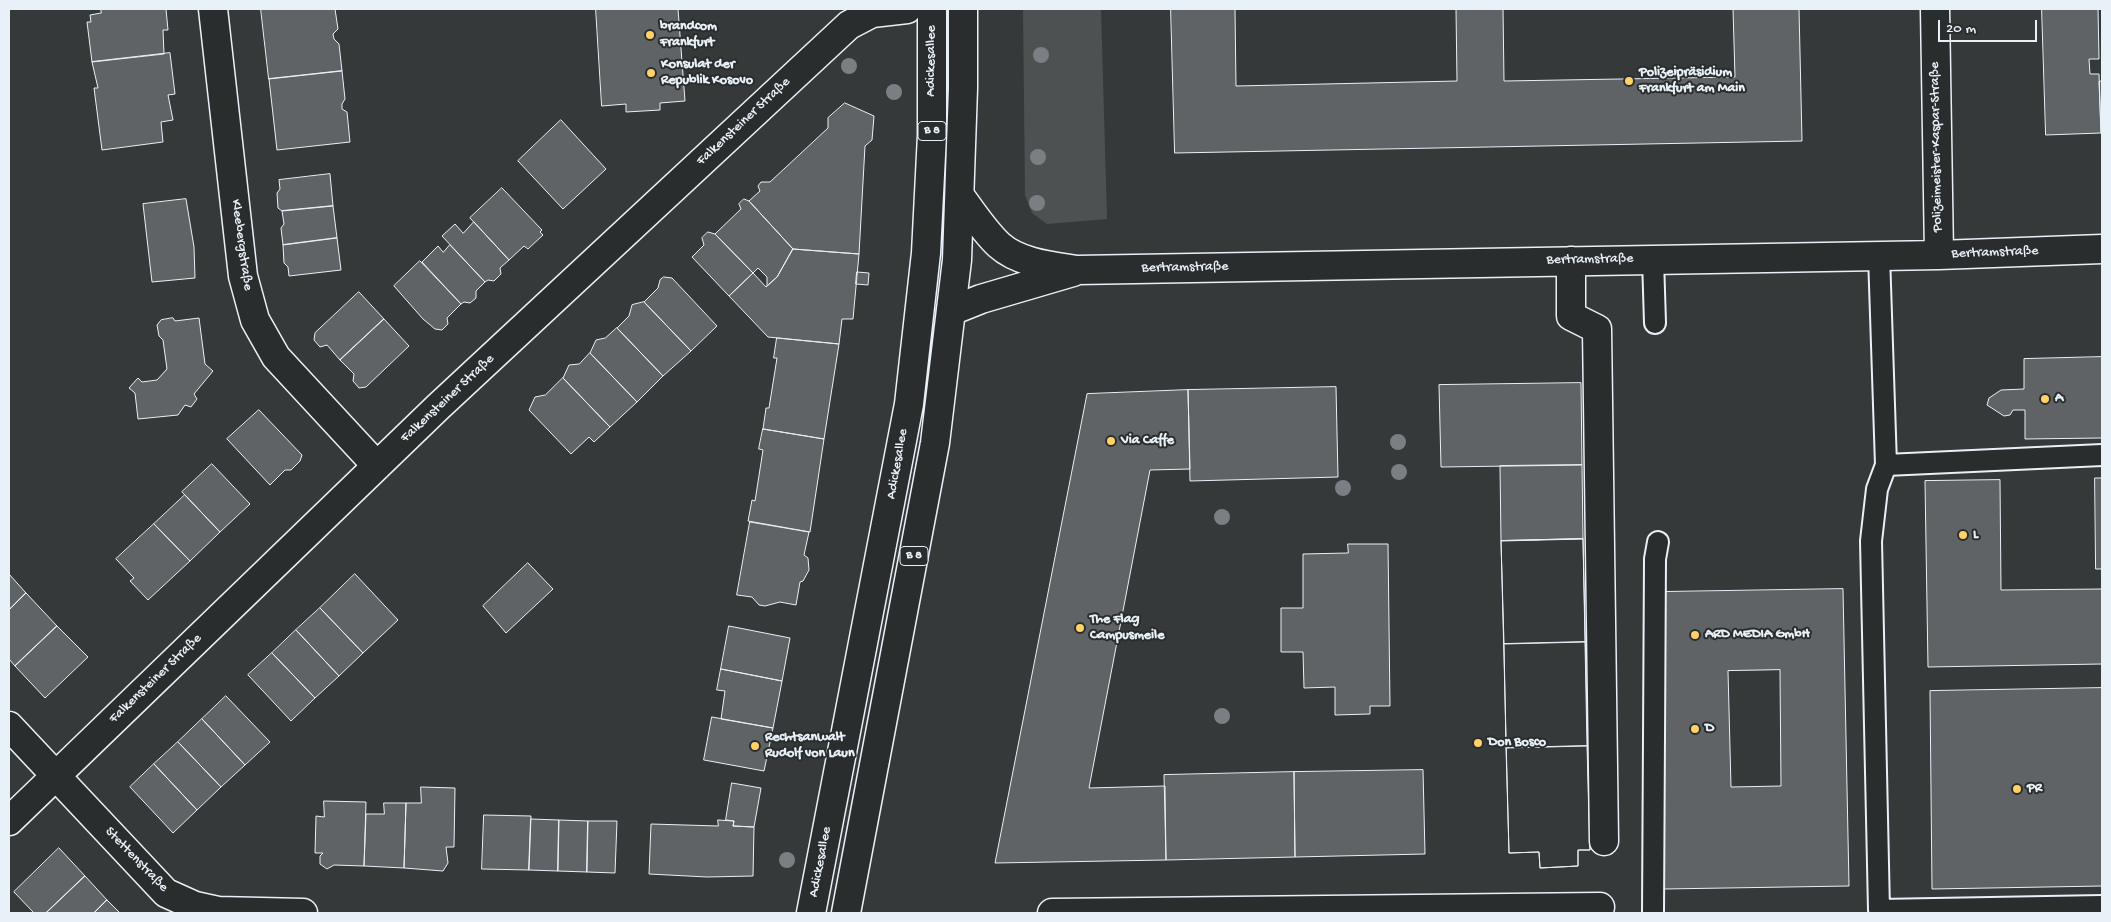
<!DOCTYPE html>
<html>
<head>
<meta charset="utf-8">
<style>
  body { margin:0 }
  #map { position:relative; width:2111px; height:922px; overflow:hidden; background:#35393a; font-family:"Gochi Hand",sans-serif }
  canvas { display:block }
  .frame { position:absolute; inset:0; border:10px solid #e8f1f8; pointer-events:none }
  .scale { position:absolute; left:1938px; top:20px; width:99px; height:22px; box-sizing:border-box; border:2px solid #e8f1f8; border-top:0; padding-left:6px; font-size:15px; line-height:18px; white-space:nowrap; color:#e8f1f8; -webkit-text-stroke:4px #2a2d2e; paint-order:stroke }
</style>
</head>
<body>
<div id="map">
<canvas width="2111" height="922"></canvas>
<div class="frame"></div>
<div class="scale">20 m</div>
</div>
<script>
const c = document.querySelector('canvas').getContext('2d');
c.lineJoin = 'round';
function paint(path, color) { c.fillStyle = color; c.fill(path, 'evenodd'); }
function strokePath(path, color, width, dash) { c.strokeStyle = color; c.lineWidth = width; c.lineCap = dash ? 'butt' : 'round'; c.setLineDash(dash || []); c.stroke(path); }
function label(font, color, halo, rows, align = 'center') {
  c.font = font + ' "Gochi Hand",sans-serif'; c.lineWidth = 4; c.setLineDash([]); c.textBaseline = 'middle'; c.strokeStyle = halo; c.fillStyle = color; for (const [text, x, y, turn = 0] of rows) {
    c.save(); c.translate(x, y); c.rotate((+turn || 0) * Math.PI / 180); c.textAlign = isNaN(turn) ? turn : align; if (halo) c.strokeText(text, 0, 0); c.fillText(text, 0, 0); c.restore();
  }
}
paint(new Path2D(`
  M 1023,9 L 1101,9 L 1107,219 L 1047,224 L 1032,213 L 1025,195 Z`), '#4d5152');
const building = new Path2D(`
  M 101,9 L 166,9 L 168,30 L 163,30 L 164,54 L 92,62 L 87,22 L 91,22 L 90,15 L 101,13 Z
  M 261,9 L 335,9 L 338,29 L 333,34 L 334,39 L 339,44 L 342,71 L 269,79 Z
  M 596,9 L 678,9 L 685,101 L 660,103 L 660,110 L 626,112 L 626,104 L 602,106 Z
  M 1171,9 L 1235,9 L 1236,86 L 1457,81 L 1456,9 L 1503,9 L 1504,81 L 1735,77 L 1733,9 L 1799,9 L 1802,141 L 1175,153 Z
  M 2042,9 L 2098,9 L 2099,59 L 2089,59 L 2090,74 L 2099,74 L 2101,133 L 2046,135 Z
  M 170,53 L 175,94 L 168,95 L 173,120 L 161,122 L 163,142 L 102,150 L 94,88 L 98,88 L 92,62 Z
  M 342,71 L 345,99 L 342,104 L 342,109 L 347,112 L 350,142 L 277,150 L 269,79 Z
  M 2102,81 L 2102,133 L 2101,133 L 2099,82 Z
  M 845,103 L 874,116 L 872,140 L 865,146 L 859,254 L 793,249 L 749,201 L 760,191 L 758,186 L 761,182 L 770,182 L 828,128 L 828,118 Z
  M 561,120 L 606,169 L 563,209 L 518,161 Z
  M 330,174 L 333,206 L 282,211 L 278,208 L 277,193 L 280,189 L 279,180 Z
  M 502,188 L 542,230 L 540,232 L 543,235 L 528,249 L 524,246 L 509,260 L 470,218 Z
  M 186,199 L 194,247 L 195,278 L 152,282 L 143,204 Z
  M 744,199 L 749,201 L 793,249 L 777,277 L 767,286 L 767,277 L 758,268 L 753,273 L 715,234 L 741,209 L 739,204 Z
  M 333,206 L 337,238 L 283,245 L 281,228 L 284,224 L 282,211 Z
  M 474,222 L 509,260 L 500,268 L 501,274 L 494,281 L 488,280 L 485,282 L 442,236 L 455,224 L 463,233 Z
  M 708,232 L 715,234 L 753,273 L 729,296 L 692,257 L 704,245 L 702,238 Z
  M 337,238 L 341,270 L 289,276 L 288,267 L 284,263 L 283,245 Z
  M 450,245 L 485,282 L 476,291 L 476,298 L 470,303 L 464,302 L 461,304 L 422,262 L 438,246 L 443,252 Z
  M 793,249 L 859,254 L 853,319 L 842,319 L 839,344 L 768,337 L 729,296 L 753,273 L 766,287 L 777,277 Z
  M 420,261 L 461,304 L 447,318 L 448,324 L 442,330 L 435,329 L 423,319 L 394,286 Z
  M 857,272 L 869,273 L 868,285 L 856,284 Z
  M 664,277 L 672,278 L 717,326 L 691,351 L 644,302 L 658,288 L 660,280 Z
  M 359,292 L 384,319 L 340,360 L 327,345 L 320,347 L 314,340 L 315,333 Z
  M 644,302 L 691,351 L 663,376 L 617,328 L 629,316 L 632,305 Z
  M 173,318 L 175,321 L 199,318 L 205,364 L 213,371 L 194,394 L 197,399 L 191,407 L 185,405 L 178,415 L 138,419 L 135,393 L 129,388 L 138,378 L 142,382 L 157,380 L 167,369 L 163,340 L 159,336 L 157,325 L 161,320 Z
  M 384,319 L 409,346 L 366,387 L 359,388 L 353,381 L 354,374 L 340,360 Z
  M 617,328 L 663,376 L 637,402 L 590,353 L 596,340 L 605,338 Z
  M 777,338 L 839,344 L 824,439 L 763,429 L 766,408 L 769,408 L 777,358 L 774,358 Z
  M 590,353 L 637,402 L 610,427 L 563,378 L 569,365 L 579,364 Z
  M 2102,357 L 2102,438 L 2025,439 L 2025,410 L 2013,410 L 2010,415 L 2004,416 L 1987,405 L 1989,398 L 2001,390 L 2024,389 L 2024,359 Z
  M 563,378 L 610,427 L 594,442 L 589,437 L 571,454 L 529,410 L 535,397 L 545,395 Z
  M 1581,383 L 1582,465 L 1441,467 L 1439,385 Z
  M 1336,387 L 1338,477 L 1190,481 L 1188,390 Z
  M 1188,390 L 1190,469 L 1150,470 L 1089,788 L 1165,786 L 1166,860 L 995,863 L 1087,394 Z
  M 259,410 L 302,455 L 300,461 L 291,470 L 285,470 L 270,485 L 227,439 Z
  M 763,429 L 824,439 L 810,532 L 748,521 L 752,500 L 755,501 L 763,450 L 759,449 Z
  M 212,464 L 250,504 L 220,532 L 182,492 Z
  M 1582,465 L 1583,539 L 1501,541 L 1500,466 Z
  M 2095,478 L 2102,478 L 2102,569 L 2096,569 Z
  M 2000,480 L 2001,590 L 2102,589 L 2102,664 L 1928,667 L 1925,481 Z
  M 185,495 L 220,532 L 190,561 L 154,524 Z
  M 750,522 L 809,532 L 804,555 L 808,558 L 809,570 L 803,581 L 800,582 L 796,605 L 780,602 L 765,606 L 759,605 L 752,597 L 737,595 Z
  M 154,524 L 190,561 L 148,600 L 130,581 L 134,578 L 116,559 Z
  M 1583,539 L 1585,642 L 1504,644 L 1501,541 Z
  M 1583,539 L 1590,850 L 1578,850 L 1578,866 L 1540,868 L 1539,852 L 1509,853 L 1501,541 Z
  M 1348,544 L 1388,544 L 1390,706 L 1370,706 L 1370,714 L 1335,715 L 1335,687 L 1304,688 L 1303,652 L 1281,652 L 1281,608 L 1303,608 L 1303,554 L 1348,553 Z
  M 528,563 L 553,589 L 506,633 L 483,606 Z
  M 9,574 L 26,593 L 9,610 Z
  M 355,574 L 398,620 L 363,653 L 320,608 Z
  M 1843,589 L 1849,886 L 1664,889 L 1660,592 ZM 1780,670 L 1781,786 L 1731,787 L 1728,671 Z
  M 26,593 L 57,626 L 15,666 L 9,659 L 9,610 Z
  M 320,608 L 363,653 L 339,676 L 296,630 Z
  M 57,626 L 88,657 L 45,698 L 15,666 Z
  M 729,626 L 790,638 L 782,681 L 721,669 Z
  M 296,630 L 339,676 L 315,698 L 272,653 Z
  M 1585,642 L 1587,746 L 1506,748 L 1504,644 Z
  M 272,653 L 315,698 L 291,721 L 248,675 Z
  M 721,669 L 782,681 L 773,728 L 721,719 L 725,691 L 717,690 Z
  M 2102,688 L 2102,886 L 1932,889 L 1930,691 Z
  M 226,696 L 270,742 L 245,765 L 202,719 Z
  M 712,717 L 773,728 L 764,771 L 704,760 Z
  M 202,719 L 245,765 L 221,787 L 178,742 Z
  M 178,742 L 221,787 L 197,810 L 154,764 Z
  M 1587,746 L 1590,850 L 1578,850 L 1578,866 L 1540,868 L 1539,852 L 1509,853 L 1506,748 Z
  M 154,764 L 197,810 L 173,833 L 130,787 Z
  M 1423,770 L 1425,854 L 1295,857 L 1294,772 Z
  M 1294,772 L 1295,857 L 1166,860 L 1164,775 Z
  M 732,783 L 761,788 L 754,827 L 733,826 L 734,821 L 726,820 Z
  M 421,787 L 455,788 L 454,847 L 446,847 L 448,863 L 443,871 L 404,868 L 406,803 L 421,803 Z
  M 324,801 L 366,802 L 364,866 L 334,865 L 327,869 L 320,864 L 320,856 L 323,853 L 315,853 L 316,816 L 324,817 Z
  M 384,803 L 406,803 L 404,868 L 364,866 L 366,814 L 384,814 Z
  M 484,815 L 531,816 L 529,870 L 482,869 Z
  M 531,819 L 559,820 L 558,871 L 529,870 Z
  M 559,820 L 588,821 L 587,872 L 558,871 Z
  M 718,820 L 734,821 L 733,826 L 754,827 L 753,876 L 707,877 L 649,874 L 651,824 L 718,826 Z
  M 588,821 L 617,821 L 615,873 L 587,872 Z
  M 59,848 L 85,876 L 46,913 L 34,913 L 14,892 Z
  M 85,876 L 107,900 L 94,913 L 46,913 Z
  M 107,900 L 120,913 L 94,913 Z`);
paint(building, '#5f6365');
strokePath(building, '#e8f1f8', 1);
const service = new Path2D(`
  M 1879,255 L 1886,465
  M 1653,259 L 1655,323
  M 2102,455 L 1886,465 L 1877,489 L 1871,541 L 1879,910 L 2102,906
  M 1653,913 L 1655,559 L 1658,542`);
const minor = new Path2D(`
  M 213,9 L 243,276 L 255,320 L 276,357 L 377,466
  M 1935,9 L 1939,255
  M 960,196 C 972,212 984,231 999,245 C 1019,263 1051,266 1077,270 L 1939,255 L 2102,249
  M 1571,261 L 1571,316 L 1597,329 L 1604,841
  M 951,311 L 981,299 L 1073,272
  M 9,726 L 166,893 L 195,906 L 218,911 L 303,913
  M 9,821 L 438,407 L 849,25 L 872,13 L 907,9
  M 1052,913 L 1600,907`);
const primary = new Path2D(`
  M 811,913 L 909,404 L 926,253 L 932,135 L 932,9
  M 846,913 L 935,443 L 957,260 L 963,88 L 963,9`);
strokePath(service, '#e8f1f8', 24);
strokePath(minor, '#e8f1f8', 31);
strokePath(primary, '#e8f1f8', 31);
strokePath(service, '#2a2d2e', 20);
strokePath(minor, '#2a2d2e', 28);
strokePath(primary, '#2a2d2e', 28);
c.fillStyle = '#7a7f83';
for (const [x, y] of [
  [1041,55],
  [849,66],
  [894,92],
  [1038,157],
  [1037,203],
  [1398,442],
  [1399,472],
  [1343,488],
  [1222,517],
  [1222,716],
  [787,860]
]) { c.beginPath(); c.arc(x, y, 8, 0, 2 * Math.PI); c.fill(); }
for (const [x, y, r, color] of [
  [650,35,5,"#ffd166"],
  [651,73,5,"#ffd166"],
  [1629,81,5,"#ffd166"],
  [2045,399,5,"#ffd166"],
  [1111,441,5,"#ffd166"],
  [1963,535,5,"#ffd166"],
  [1080,628,5,"#ffd166"],
  [1695,635,5,"#ffd166"],
  [1695,729,5,"#ffd166"],
  [1478,743,5,"#ffd166"],
  [755,746,5,"#ffd166"],
  [2017,789,5,"#ffd166"]
]) { const dot = new Path2D(); dot.arc(x, y, r, 0, 2 * Math.PI); c.fillStyle = color; c.fill(dot); strokePath(dot, '#2a2d2e', 2); }
for (const [x, y, w] of [
  [932,131,28],
  [914,556,28]
]) { const box = new Path2D(); box.roundRect(x - w / 2, y - 9.5, w, 19, 4); c.fillStyle = '#2a2d2e'; c.fill(box); strokePath(box, '#e8f1f8', 1); }
label('bold 12px', '#e8f1f8', null, [
  ["B 8",932,131],
  ["B 8",914,556]
]);
label('bold 14px', '#e8f1f8', '#2a2d2e', [
  ["brandcom",660,27],
  ["Frankfurt",660,43],
  ["Konsulat der",661,65],
  ["Republik Kosovo",661,81],
  ["Polizeipräsidium",1639,73],
  ["Frankfurt am Main",1639,89],
  ["A",2055,399],
  ["Via Caffe",1121,441],
  ["L",1973,535],
  ["The Flag",1090,620],
  ["Campusmeile",1090,636],
  ["ARD MEDIA GmbH",1705,635],
  ["D",1705,729],
  ["Rechtsanwalt",765,738],
  ["Rudolf von Laun",765,754],
  ["Don Bosco",1488,743],
  ["PR",2027,789]
], 'left');
label('14px', '#e8f1f8', '#2a2d2e', [
  ["Adickesallee",932,61,-90],
  ["Falkensteiner Straße",744,122,-43],
  ["Polizeimeister-Kaspar-Straße",1937,147,-91],
  ["Kleebergstraße",241,245,82],
  ["Bertramstraße",1995,253,-2],
  ["Bertramstraße",1590,260,-1],
  ["Bertramstraße",1185,268,-1],
  ["Falkensteiner Straße",448,399,-43],
  ["Adickesallee",898,464,-80],
  ["Falkensteiner Straße",156,679,-44],
  ["Stettenstraße",136,860,46],
  ["Adickesallee",821,862,-79]
]);
</script>
</body>
</html>
